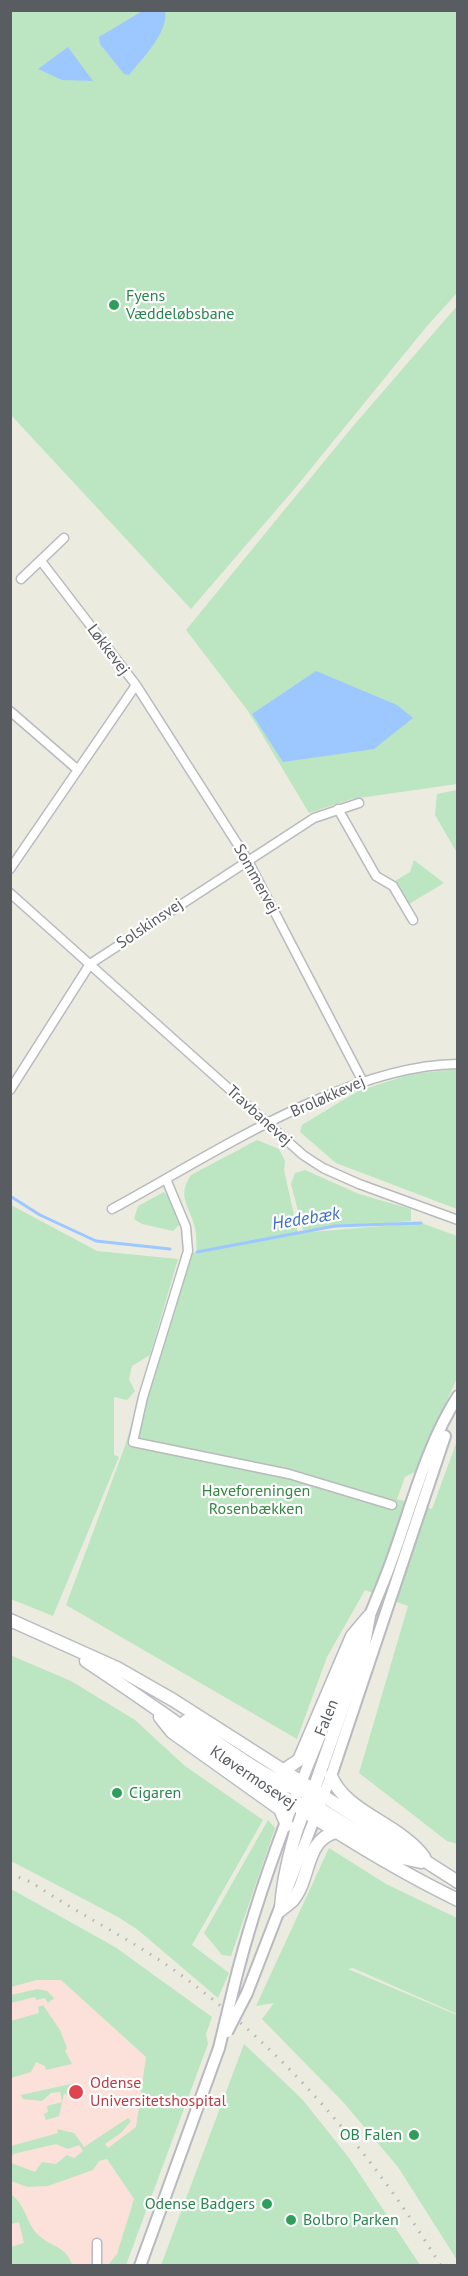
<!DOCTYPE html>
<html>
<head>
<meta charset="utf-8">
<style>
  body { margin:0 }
  #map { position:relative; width:468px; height:2276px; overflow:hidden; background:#ecebe0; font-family:"PT Sans",sans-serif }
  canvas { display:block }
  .frame { position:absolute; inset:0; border:12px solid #595c61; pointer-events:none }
</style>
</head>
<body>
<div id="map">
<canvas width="468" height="2276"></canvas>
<div class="frame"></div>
</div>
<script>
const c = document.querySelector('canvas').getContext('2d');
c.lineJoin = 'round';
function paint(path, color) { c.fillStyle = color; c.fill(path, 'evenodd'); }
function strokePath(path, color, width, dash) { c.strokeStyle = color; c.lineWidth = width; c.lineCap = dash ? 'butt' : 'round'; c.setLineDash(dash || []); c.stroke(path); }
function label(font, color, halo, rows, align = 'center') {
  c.font = font + ' "PT Sans",sans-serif'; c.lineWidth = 4.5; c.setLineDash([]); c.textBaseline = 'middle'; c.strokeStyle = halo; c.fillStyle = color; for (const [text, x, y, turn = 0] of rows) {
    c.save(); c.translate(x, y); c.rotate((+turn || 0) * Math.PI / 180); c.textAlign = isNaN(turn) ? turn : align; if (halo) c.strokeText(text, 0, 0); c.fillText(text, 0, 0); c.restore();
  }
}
paint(new Path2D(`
  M 37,1980 L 61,1980 L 146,2057 L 137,2127 L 102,2152 L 134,2199 L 117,2255 L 108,2265 L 11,2266 L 11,1987 Z`), '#fbe1da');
paint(new Path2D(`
  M 10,11 L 457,11 L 457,293 L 427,326 L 296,487 L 191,609 L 11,415 Z
  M 457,306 L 457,784 L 352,799 L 309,813 L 248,711 L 186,630 L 354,425 Z
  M 457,790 L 458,790 L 457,853 L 435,815 L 437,794 Z
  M 414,860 L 444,883 L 409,904 L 395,881 L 410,872 Z
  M 457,1069 L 457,1209 L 336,1163 L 300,1132 L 302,1125 L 358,1091 L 412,1074 Z
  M 257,1140 L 279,1149 L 285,1161 L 284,1170 L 298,1233 L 421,1223 L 457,1236 L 457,1378 L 415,1472 L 405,1477 L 397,1499 L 432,1509 L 457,1441 L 457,1844 L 447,1841 L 359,1773 L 408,1606 L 365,1590 L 327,1657 L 297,1739 L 66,1605 L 125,1446 L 181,1255 L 197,1252 C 196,1245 197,1236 195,1228 C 190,1206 176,1197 191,1175 Z
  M 305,1170 L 359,1194 L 411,1209 L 411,1221 L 303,1230 L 291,1184 L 295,1173 Z
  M 164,1192 L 171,1200 L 179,1225 L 173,1231 L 142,1224 L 134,1219 L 138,1206 Z
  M 11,1205 L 97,1251 L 178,1259 L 150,1355 L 132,1366 L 129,1379 L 135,1391 L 127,1400 L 114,1397 L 114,1455 L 119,1457 L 53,1616 L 11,1599 Z
  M 10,1655 L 71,1681 L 135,1720 L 185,1766 L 263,1820 L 192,1945 L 229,1973 L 218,1998 L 138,1930 L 118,1917 L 11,1861 Z
  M 268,1820 L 275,1828 L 231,1956 L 222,1955 L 204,1933 Z
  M 329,1848 L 386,1884 L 457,1918 L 457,2014 L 353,1968 L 348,1969 L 457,2015 L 457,2260 L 398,2167 L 344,2103 L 262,2019 L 274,2003 L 256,2006 Z
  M 11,1889 L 115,1947 L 212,2017 L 206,2034 L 208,2044 L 126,2265 L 108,2265 L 117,2254 L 134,2199 L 107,2159 L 99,2161 L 93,2170 L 48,2186 L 27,2187 L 11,2181 L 11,2163 L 35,2172 L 42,2162 L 56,2164 L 67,2155 L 74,2158 L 83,2151 L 79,2145 L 68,2149 L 56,2144 L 13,2154 L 11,2160 L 11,2146 L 58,2133 L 57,2129 L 74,2133 L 84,2147 L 128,2118 L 131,2121 L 122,2132 L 105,2144 L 108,2148 L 136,2127 L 146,2057 L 61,1980 L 37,1980 L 11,1987 Z
  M 37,1989 L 47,1991 L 54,1998 L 48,2003 L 45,1998 L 36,2000 L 35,1997 L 11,2003 L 11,1995 Z
  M 43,2005 L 60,2030 L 67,2048 L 65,2051 L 72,2064 L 46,2070 L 45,2066 L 36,2062 L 31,2072 L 11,2078 L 11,2021 L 39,2013 L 38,2007 Z
  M 244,2044 L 302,2099 L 349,2158 L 420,2265 L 161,2265 Z
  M 75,2083 L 74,2096 L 64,2094 L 59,2116 L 46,2120 L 44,2114 L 48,2112 L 47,2106 L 62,2102 L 60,2092 L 51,2093 L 42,2101 L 23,2099 L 21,2095 Z
  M 11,2194 C 27,2207 25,2221 37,2234 C 50,2247 67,2246 72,2265 L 11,2265 L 11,2247 L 24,2243 L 19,2222 L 11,2224 Z`), '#bce5c1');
paint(new Path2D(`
  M 144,10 L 165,11 C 169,32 141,60 129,75 L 124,74 L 100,44 L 99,37 Z
  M 68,47 L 93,81 L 62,80 L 38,69 Z
  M 316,671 L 397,705 L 413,718 L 374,749 L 283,762 L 252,714 Z`), '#9dc8ff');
strokePath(new Path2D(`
  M 10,1196 L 40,1215 L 96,1241 L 170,1249
  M 197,1252 L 335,1226 L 421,1223`), '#9dc8ff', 3);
const minor = new Path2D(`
  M 21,579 L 64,538
  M 136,685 L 247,859 L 362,1080
  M 10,711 L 78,770
  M 338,809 L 376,876 L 393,886 L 413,920
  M 10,869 L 136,685 L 41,561
  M 10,893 L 303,1155 L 323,1168 L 359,1184 L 458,1220
  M 10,1090 L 90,964 L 314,818 L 359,803
  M 166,1179 L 186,1227 L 188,1251 L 143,1397 L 133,1442 L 289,1474 L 392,1505
  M 112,1209 C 210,1156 345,1065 458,1064
  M 97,2266 L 97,2243`);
const tertiary = new Path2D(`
  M 234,1986 C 269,1843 333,1709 387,1573 C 409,1516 425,1447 458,1396
  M 247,1993 L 331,1776 L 445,1436
  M 140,2266 L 219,2048`);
const secondary = new Path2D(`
  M 10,1620 L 117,1668 L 173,1700 L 458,1882
  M 86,1661 C 211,1743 322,1834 458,1900
  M 160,1717 L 172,1732 L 280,1809 L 287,1825
  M 186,1721 C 220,1744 280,1791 319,1795
  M 284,1770 L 299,1760 L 352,1636 L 368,1617
  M 331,1776 C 345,1812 400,1824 424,1857
  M 306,1806 L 319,1808 L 398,1857 L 421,1862
  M 315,1818 L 312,1806 L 314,1789 L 363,1649 L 369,1616
  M 281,1910 C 282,1884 288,1860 295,1835 C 298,1824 304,1815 304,1803
  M 281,1910 C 284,1907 289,1904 292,1901 C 311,1880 304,1840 336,1832`);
strokePath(minor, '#b8babf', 11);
strokePath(tertiary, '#b8babf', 14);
strokePath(secondary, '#b9bbc2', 15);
strokePath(minor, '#fff', 8);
strokePath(tertiary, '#fff', 10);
strokePath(secondary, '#fff', 12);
strokePath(new Path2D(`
  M 10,1874 L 31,1882 C 81,1916 137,1942 185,1978 C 289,2055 374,2156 441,2266`), '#b4b5b5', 3, [1.5, 8]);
const tertiaryBridge = new Path2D(`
  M 227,2032 L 247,1993
  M 219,2048 L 234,1986`);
strokePath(tertiaryBridge, '#b8babf', 14, []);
strokePath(tertiaryBridge, '#fff', 10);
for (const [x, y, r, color] of [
  [114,305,6,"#2e9e5b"],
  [117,1793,6,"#2e9e5b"],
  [76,2092,8,"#e0444e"],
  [414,2135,6,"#2e9e5b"],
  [267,2204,6,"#2e9e5b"],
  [291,2220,6,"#2e9e5b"]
]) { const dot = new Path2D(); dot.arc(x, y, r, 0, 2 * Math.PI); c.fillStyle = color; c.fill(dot); strokePath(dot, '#fff', 2); }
label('16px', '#27864d', '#fff', [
  ["Fyens",126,296],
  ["Væddeløbsbane",126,314],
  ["Cigaren",129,1793],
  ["OB Falen",402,2135,"right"],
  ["Odense Badgers",255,2204,"right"],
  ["Bolbro Parken",303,2220]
], 'left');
label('16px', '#595c61', '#fff', [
  ["Løkkevej",108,650,53],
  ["Sommervej",256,879,61],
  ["Solskinsvej",150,924,-34],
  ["Broløkkevej",328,1097,-24],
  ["Travbanevej",259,1116,42],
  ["Falen",327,1718,-68],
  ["Kløvermosevej",253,1778,34]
]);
label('16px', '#348642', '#fff', [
  ["Haveforeningen",256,1491],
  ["Rosenbækken",256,1509]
]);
label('16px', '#be3a42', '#fff', [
  ["Odense",90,2083],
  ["Universitetshospital",90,2101]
], 'left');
label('italic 18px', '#3f6fc3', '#fff', [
  ["Hedebæk",306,1219,-9]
]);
</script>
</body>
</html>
